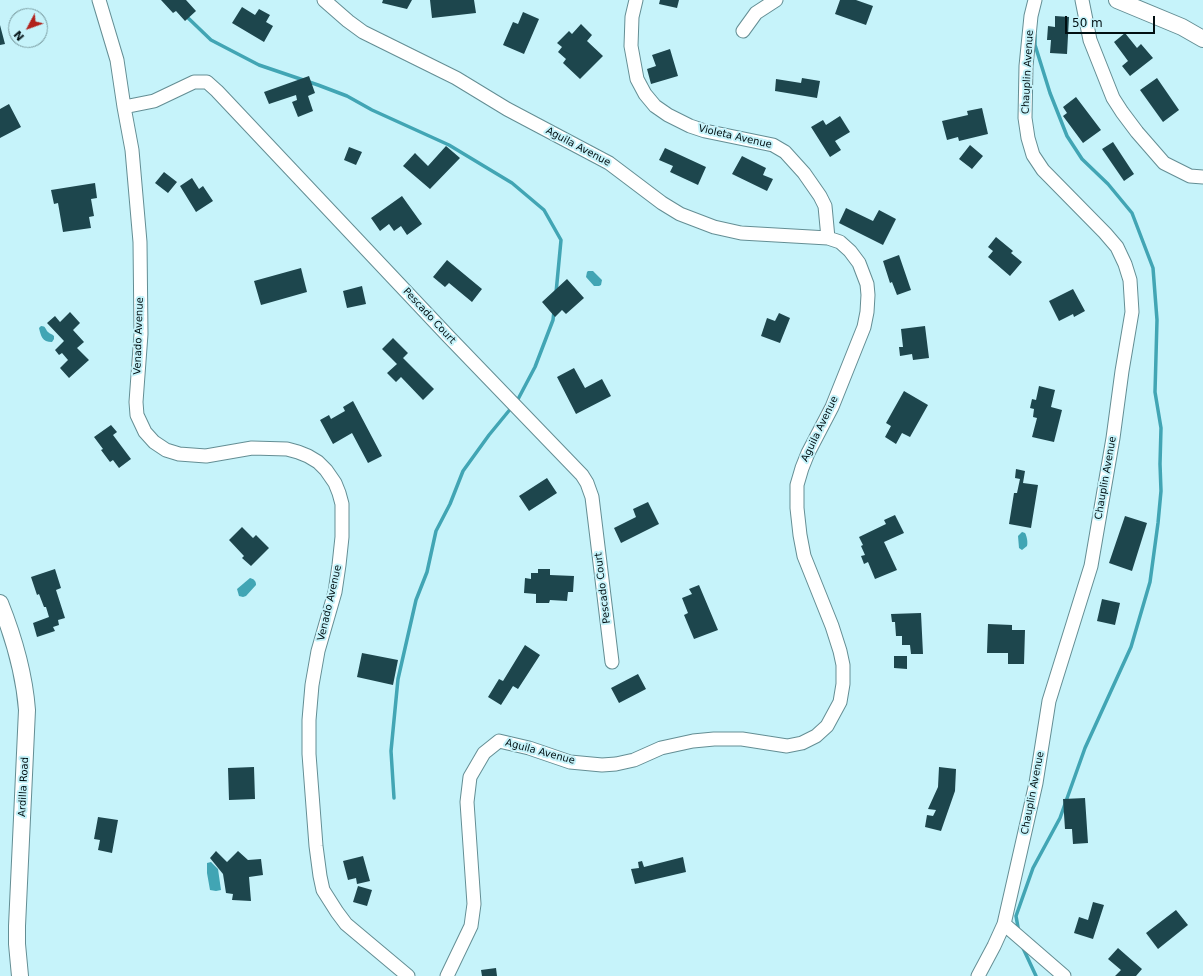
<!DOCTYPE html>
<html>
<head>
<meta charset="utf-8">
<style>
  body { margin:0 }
  #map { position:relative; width:1203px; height:976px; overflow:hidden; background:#c6f3fa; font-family:"DejaVu Sans",sans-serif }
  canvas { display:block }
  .north { position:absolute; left:8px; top:8px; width:40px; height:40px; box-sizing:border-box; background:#c6f3fa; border:1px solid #77989d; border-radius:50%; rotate:229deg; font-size:11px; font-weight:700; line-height:16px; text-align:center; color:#010f12 }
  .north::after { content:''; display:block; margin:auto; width:14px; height:18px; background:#b1221c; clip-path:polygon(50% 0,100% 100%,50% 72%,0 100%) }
  .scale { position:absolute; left:1065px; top:16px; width:90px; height:18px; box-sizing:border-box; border:2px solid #010f12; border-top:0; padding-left:5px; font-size:12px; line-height:14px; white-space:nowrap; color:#010f12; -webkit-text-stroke:3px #c6f3fa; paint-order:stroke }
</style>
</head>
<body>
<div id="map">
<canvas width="1203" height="976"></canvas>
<div class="north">N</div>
<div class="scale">50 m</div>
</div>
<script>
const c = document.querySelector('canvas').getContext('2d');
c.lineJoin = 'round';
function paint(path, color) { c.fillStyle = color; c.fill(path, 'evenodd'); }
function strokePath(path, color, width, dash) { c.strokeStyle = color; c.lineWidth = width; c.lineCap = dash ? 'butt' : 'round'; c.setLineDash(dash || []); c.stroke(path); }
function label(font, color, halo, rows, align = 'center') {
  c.font = font + ' "DejaVu Sans",sans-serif'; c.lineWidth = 4; c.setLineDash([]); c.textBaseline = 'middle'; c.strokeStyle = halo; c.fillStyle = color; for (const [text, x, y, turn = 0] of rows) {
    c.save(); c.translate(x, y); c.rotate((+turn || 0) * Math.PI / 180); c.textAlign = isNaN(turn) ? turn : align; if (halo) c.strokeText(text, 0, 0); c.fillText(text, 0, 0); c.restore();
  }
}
paint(new Path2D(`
  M 588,271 L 593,271 L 602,280 L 601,285 L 599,286 L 594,286 L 586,277 L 587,272 Z
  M 41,326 C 46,326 45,329 48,332 C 50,334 52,334 54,336 L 54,339 L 52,342 C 42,342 41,336 39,328 Z
  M 1022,532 L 1025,533 C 1027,536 1028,543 1027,546 L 1022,550 L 1019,548 L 1018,536 Z
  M 250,578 C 254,579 256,581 256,585 L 246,596 L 243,597 L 239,596 L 237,589 Z
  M 211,862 L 218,869 L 221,890 L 216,891 L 210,890 L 207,873 L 207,863 Z`), '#41a5b4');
strokePath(new Path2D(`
  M 185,15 L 211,40 L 259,65 L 318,85 L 347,96 L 372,110 L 449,145 L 512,183 L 544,210 L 561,240 L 556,293
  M 516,403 L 535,367 L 553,320 L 554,311
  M 394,798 L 391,751 L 398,679 L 416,600 L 427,572 L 436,531 L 450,504 L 463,471 L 489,435 L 512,407
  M 1019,933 L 1016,916 L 1033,868 L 1060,818 L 1085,748 L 1131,647 L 1150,582 L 1158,523 L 1161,491 L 1160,464 L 1161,428 L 1155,392 L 1157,320 L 1153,268 L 1132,213 L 1108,184 L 1082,159 L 1067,136 L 1050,93 L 1035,45 L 1035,35
  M 1022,944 L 1023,948 L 1036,976`), '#41a5b4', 3.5);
paint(new Path2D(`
  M 161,0 L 186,0 L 196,11 L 185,21 L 176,11 L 173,13 Z
  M 383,0 L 412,0 L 407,9 L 382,3 Z
  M 430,0 L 474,0 L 476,13 L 432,18 Z
  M 660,0 L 679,0 L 677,8 L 659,4 Z
  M 840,0 L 856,0 L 873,6 L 866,25 L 835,14 Z
  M 242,7 L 255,15 L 259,9 L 270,15 L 266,22 L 273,26 L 264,42 L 232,23 Z
  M 523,12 L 539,19 L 524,54 L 503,45 L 513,22 L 518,24 Z
  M 1055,16 L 1069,17 L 1067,54 L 1050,53 L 1051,40 L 1047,40 L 1048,26 L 1055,27 Z
  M 581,24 L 592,35 L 587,41 L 603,56 L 580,79 L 563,63 L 566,59 L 558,52 L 562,47 L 557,43 L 569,31 L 572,34 Z
  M 0,25 L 5,44 L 0,45 Z
  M 1125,33 L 1137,48 L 1141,44 L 1153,58 L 1130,76 L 1122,66 L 1128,61 L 1114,42 Z
  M 670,49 L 678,76 L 651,84 L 647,69 L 656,66 L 652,55 Z
  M 309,76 L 315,93 L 308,96 L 313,111 L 298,117 L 292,102 L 297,100 L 296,95 L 269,104 L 264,92 Z
  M 802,78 L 820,81 L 817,98 L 775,91 L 776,79 L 801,83 Z
  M 1157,78 L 1179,110 L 1163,122 L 1140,90 Z
  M 1076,97 L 1101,130 L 1083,143 L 1063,116 L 1067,113 L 1063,107 Z
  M 9,104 L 21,127 L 0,138 L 0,109 Z
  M 982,108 L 988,134 L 959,141 L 958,137 L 947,140 L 942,121 L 968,115 L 967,111 Z
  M 840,116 L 850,132 L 835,141 L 841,150 L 830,157 L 811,127 L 823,120 L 826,125 Z
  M 1113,142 L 1134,174 L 1124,181 L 1102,149 Z
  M 970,145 L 983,156 L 972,169 L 959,159 Z
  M 446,146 L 460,158 L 430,189 L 403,166 L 415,153 L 428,166 Z
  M 349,147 L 362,152 L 356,165 L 344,160 Z
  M 665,148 L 706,167 L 698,185 L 670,172 L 673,166 L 659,160 Z
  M 742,156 L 766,168 L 763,175 L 773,179 L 767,191 L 732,174 Z
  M 164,172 L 177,182 L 168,193 L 155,183 Z
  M 192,178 L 199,189 L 203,186 L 213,201 L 196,212 L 180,186 Z
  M 95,183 L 97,198 L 91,199 L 94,216 L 89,217 L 91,228 L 63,232 L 58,203 L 54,204 L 51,190 Z
  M 402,196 L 422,224 L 407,235 L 401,226 L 394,231 L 389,224 L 380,231 L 371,218 Z
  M 846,208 L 873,221 L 879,210 L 896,219 L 883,245 L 839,223 Z
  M 996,237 L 1013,251 L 1011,253 L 1022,262 L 1010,276 L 988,257 L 993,251 L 988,247 Z
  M 899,255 L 911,290 L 897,295 L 892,282 L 890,283 L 883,261 Z
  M 447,260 L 482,289 L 472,302 L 449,283 L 445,287 L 433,277 Z
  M 301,268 L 307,292 L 261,305 L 254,281 Z
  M 567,279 L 584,298 L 566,314 L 562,310 L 555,317 L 542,302 Z
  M 362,286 L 366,304 L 347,308 L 343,291 Z
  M 1073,289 L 1085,311 L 1074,317 L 1073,314 L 1059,321 L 1049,301 Z
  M 70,312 L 80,323 L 73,330 L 84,342 L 77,348 L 89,360 L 69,378 L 60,368 L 68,360 L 62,353 L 59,355 L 55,350 L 64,341 L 47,323 L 55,316 L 60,322 Z
  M 779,313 L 790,318 L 780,343 L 761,336 L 767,318 L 775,321 Z
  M 925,326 L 929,358 L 913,360 L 912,354 L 900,356 L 899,347 L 903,347 L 901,329 Z
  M 393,338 L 408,353 L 403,358 L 434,389 L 423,400 L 401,377 L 396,382 L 387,373 L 397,364 L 382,349 Z
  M 574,368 L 585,388 L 602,379 L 611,396 L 576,414 L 557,377 Z
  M 1039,386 L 1055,390 L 1051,407 L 1062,410 L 1054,442 L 1032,437 L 1037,418 L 1033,417 L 1034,409 L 1030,408 L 1032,399 L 1036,400 Z
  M 904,391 L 928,405 L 910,437 L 902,433 L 896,444 L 885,437 L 891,426 L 886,423 Z
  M 353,401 L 382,456 L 368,463 L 352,433 L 333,444 L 320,420 L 329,415 L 331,419 L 345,411 L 343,407 Z
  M 111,425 L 117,432 L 113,435 L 131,459 L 119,468 L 113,460 L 110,462 L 101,450 L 103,449 L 94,437 Z
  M 1016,469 L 1025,471 L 1023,483 L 1038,485 L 1031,528 L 1009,524 L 1014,493 L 1017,493 L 1020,479 L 1015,478 Z
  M 547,478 L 557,493 L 529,511 L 519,496 Z
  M 648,502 L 659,524 L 621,543 L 614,528 L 636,517 L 633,509 Z
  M 895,515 L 904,533 L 884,542 L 897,570 L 875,579 L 868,562 L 864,564 L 861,556 L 865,555 L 861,546 L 863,545 L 859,537 L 886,524 L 884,520 Z
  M 1125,516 L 1147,523 L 1132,571 L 1109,563 Z
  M 242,527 L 253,538 L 256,535 L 269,548 L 251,566 L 242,558 L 244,556 L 229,540 Z
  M 55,569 L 61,588 L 56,590 L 65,618 L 58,620 L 59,625 L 53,627 L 55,631 L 37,637 L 33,623 L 49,617 L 46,607 L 44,607 L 39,594 L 37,595 L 31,577 Z
  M 538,569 L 550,569 L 550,575 L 574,576 L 573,592 L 568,592 L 567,601 L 550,600 L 549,603 L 536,603 L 536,594 L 524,593 L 525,578 L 531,579 L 531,573 L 538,573 Z
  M 699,585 L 718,630 L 694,639 L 684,615 L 688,613 L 682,598 L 692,594 L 689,589 Z
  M 1102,599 L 1120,603 L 1115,625 L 1097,621 Z
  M 921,613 L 923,654 L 911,654 L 910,645 L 902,645 L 902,636 L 896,636 L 895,622 L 892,622 L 891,614 Z
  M 988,624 L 1012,625 L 1012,630 L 1025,630 L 1024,664 L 1008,664 L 1008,653 L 987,653 Z
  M 525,645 L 540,655 L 518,689 L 513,686 L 501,705 L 488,697 L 499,679 L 503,681 Z
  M 362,653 L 398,660 L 393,685 L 357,677 Z
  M 894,656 L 907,656 L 907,669 L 894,668 Z
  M 638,674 L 646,689 L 619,703 L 611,688 Z
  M 254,767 L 255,799 L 229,800 L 228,768 Z
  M 939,767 L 956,769 L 955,791 L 941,831 L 925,827 L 927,815 L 933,816 L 936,810 L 928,809 L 938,787 Z
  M 1085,798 L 1088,843 L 1073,844 L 1072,829 L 1065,829 L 1063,799 Z
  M 98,817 L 118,820 L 112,853 L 98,850 L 100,840 L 94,839 Z
  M 216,851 L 227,862 L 238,851 L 248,860 L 261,859 L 263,875 L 249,877 L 251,901 L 232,900 L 233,894 L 226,893 L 223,874 L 210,858 Z
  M 363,856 L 370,881 L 357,884 L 356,878 L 348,880 L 343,861 Z
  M 683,857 L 686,872 L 635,884 L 631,869 L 639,868 L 638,862 L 642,861 L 644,867 Z
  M 358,886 L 372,890 L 367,906 L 353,902 Z
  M 1093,902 L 1104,905 L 1093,939 L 1074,933 L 1079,917 L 1088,920 Z
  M 1176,910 L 1188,925 L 1158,949 L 1146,933 Z
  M 1118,948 L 1142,969 L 1136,976 L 1115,976 L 1121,970 L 1108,959 Z
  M 496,968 L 497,976 L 482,976 L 481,970 Z`), '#1d464d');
const minor = new Path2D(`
  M 99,0 L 117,60 L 124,107 L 132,150 L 140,242 L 141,334 L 136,402 L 137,415 L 145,432 L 154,442 L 166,450 L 179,454 L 206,456 L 252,448 L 287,449 L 298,452 L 308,456 L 318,462 L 326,470 L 335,483 L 339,493 L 342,504 L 342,537 L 339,565 L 335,592 L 318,651 L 312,685 L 309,720 L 309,754 L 316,846 L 320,876 L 323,890 L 337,912 L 346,924 L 408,976
  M 324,0 L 348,21 L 363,32 L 456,78 L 507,109 L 609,163 L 662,203 L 680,214 L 714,227 L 741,233 L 828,238 L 840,242 L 850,251 L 859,263 L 867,284 L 868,295 L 867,312 L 864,327 L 832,407 L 808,453 L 802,468 L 797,485 L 797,508 L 800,535 L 804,556 L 832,626 L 840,651 L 843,665 L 843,684 L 840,702 L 827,726 L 816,736 L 802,743 L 787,746 L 742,739 L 714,739 L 693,741 L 661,748 L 634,760 L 616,764 L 602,765 L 570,762 L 529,748 L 499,741 L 484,753 L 470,777 L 467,802 L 474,904 L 471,926 L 447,976
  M 636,0 L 632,17 L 631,46 L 637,79 L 645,94 L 655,106 L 668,115 L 690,126 L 705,131 L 773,145 L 785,152 L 804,173 L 820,196 L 825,206 L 828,238
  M 1082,0 L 1090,40 L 1113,98 L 1122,112 L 1137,132 L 1164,163 L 1190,176 L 1203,177
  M 743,31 L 756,13 L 776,0
  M 124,107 L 154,101 L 194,82 L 207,82 L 217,91 L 448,336 L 582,475 L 587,483 L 592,497 L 612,662
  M 1004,924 L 1064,976
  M 978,976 L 994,946 L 1004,924 L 1036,783 L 1049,701 L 1091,566 L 1113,438 L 1122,371 L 1132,312 L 1130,280 L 1125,264 L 1117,247 L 1105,233 L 1043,170 L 1033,155 L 1028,138 L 1025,118 L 1026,66 L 1031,16 L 1035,0`);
const tertiary = new Path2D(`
  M 1117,0 L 1182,27 L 1203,39
  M 0,603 C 14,638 24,671 27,710 L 17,926 L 17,944 L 20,976`);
strokePath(minor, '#648e94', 15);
strokePath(tertiary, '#648e94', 18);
strokePath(minor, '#fff', 13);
strokePath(tertiary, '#fff', 16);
label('10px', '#010f12', '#c6f3fa', [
  ["Chauplin Avenue",1028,72,-87],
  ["Violeta Avenue",735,137,13],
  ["Aguila Avenue",578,147,28],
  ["Pescado Court",429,316,47],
  ["Venado Avenue",139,336,-88],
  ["Aguila Avenue",820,429,-64],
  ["Chauplin Avenue",1106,478,-80],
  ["Pescado Court",603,588,-97],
  ["Venado Avenue",330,603,-77],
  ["Aguila Avenue",540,752,15],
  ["Ardilla Road",24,787,-87],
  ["Chauplin Avenue",1033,793,-79]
]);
</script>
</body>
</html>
